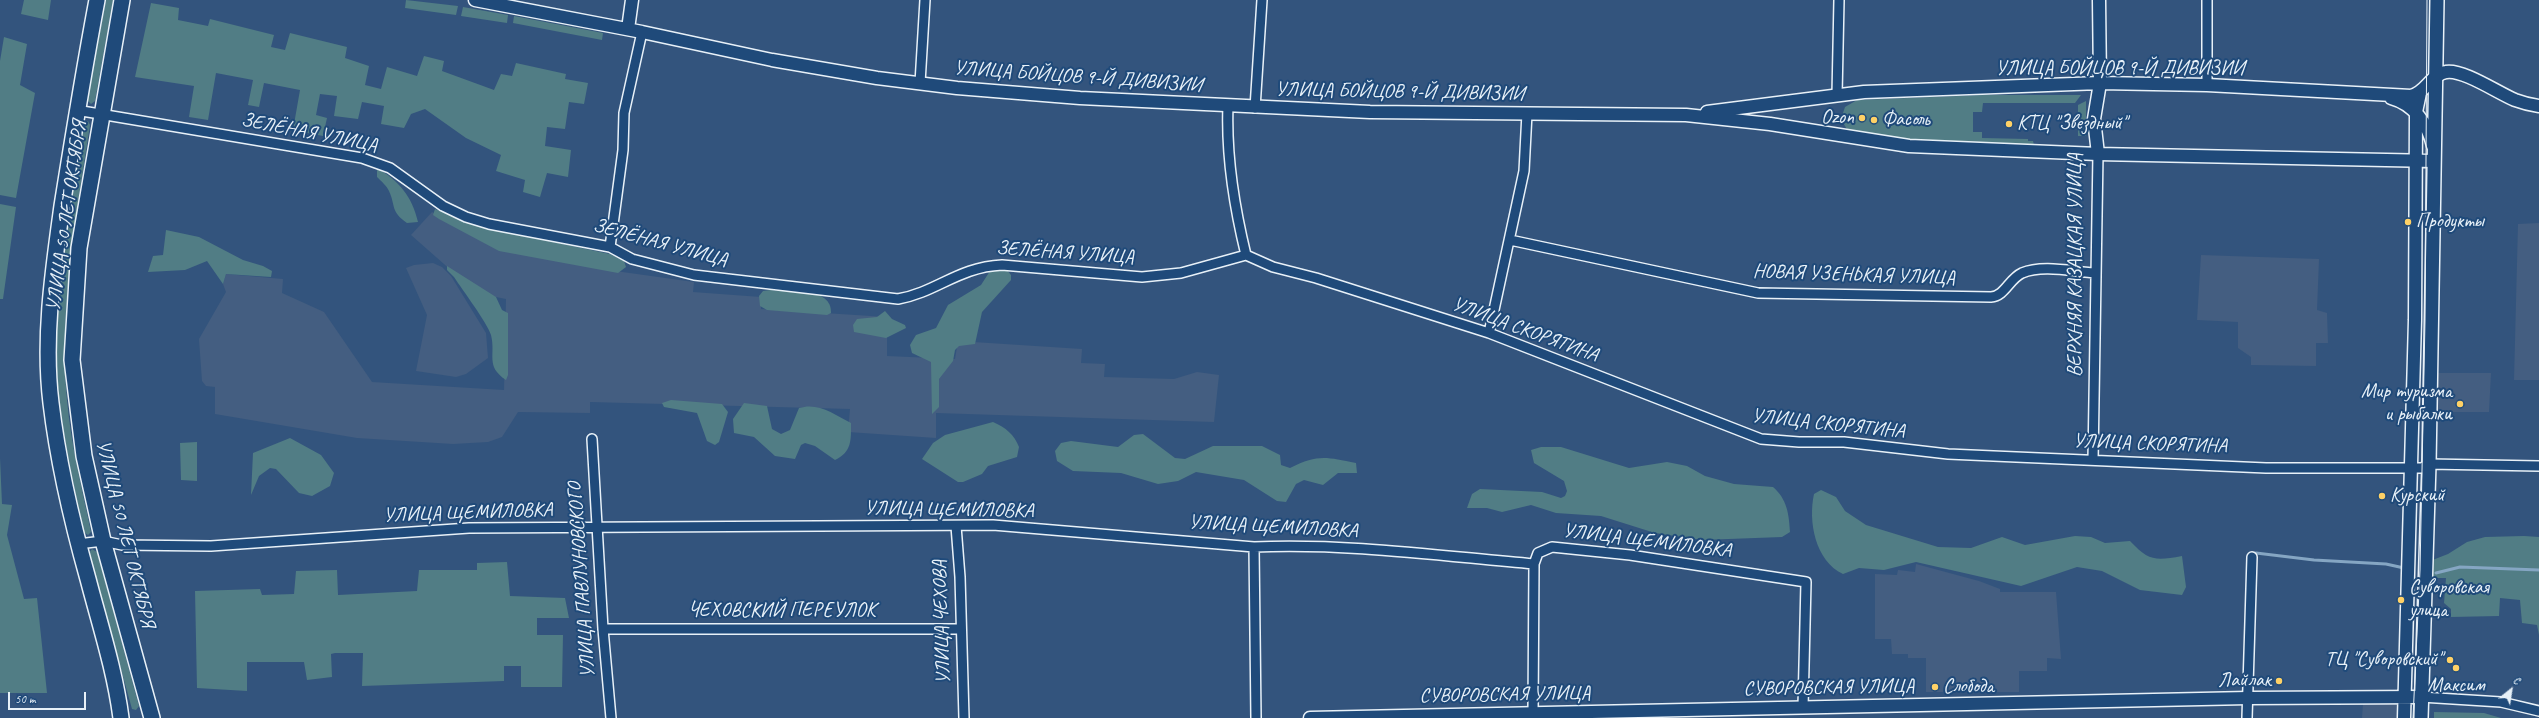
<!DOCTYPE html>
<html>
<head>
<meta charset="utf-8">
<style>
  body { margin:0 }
  #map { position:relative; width:2539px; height:718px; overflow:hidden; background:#33547d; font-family:Caveat,sans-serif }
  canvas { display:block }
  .north { position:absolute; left:2491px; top:670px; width:40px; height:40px; -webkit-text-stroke:3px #1f4a7a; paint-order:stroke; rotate:30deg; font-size:11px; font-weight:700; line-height:16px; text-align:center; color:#e8f1f8 }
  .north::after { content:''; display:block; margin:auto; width:14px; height:18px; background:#e8f1f8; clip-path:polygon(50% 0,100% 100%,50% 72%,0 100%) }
  .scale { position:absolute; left:8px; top:692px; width:78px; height:18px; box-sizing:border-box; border:2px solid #e8f1f8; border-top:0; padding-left:5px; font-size:12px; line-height:14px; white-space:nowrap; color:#e8f1f8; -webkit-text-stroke:3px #1f4a7a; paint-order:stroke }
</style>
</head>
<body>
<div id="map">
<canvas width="2539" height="718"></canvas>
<div class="north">С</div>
<div class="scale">50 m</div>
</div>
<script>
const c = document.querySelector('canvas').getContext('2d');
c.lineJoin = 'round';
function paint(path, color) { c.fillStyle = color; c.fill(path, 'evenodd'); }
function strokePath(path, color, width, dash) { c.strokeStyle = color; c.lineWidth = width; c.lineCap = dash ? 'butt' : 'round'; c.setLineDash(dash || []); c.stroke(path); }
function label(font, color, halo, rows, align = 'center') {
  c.font = font + ' Caveat,sans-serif'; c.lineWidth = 4; c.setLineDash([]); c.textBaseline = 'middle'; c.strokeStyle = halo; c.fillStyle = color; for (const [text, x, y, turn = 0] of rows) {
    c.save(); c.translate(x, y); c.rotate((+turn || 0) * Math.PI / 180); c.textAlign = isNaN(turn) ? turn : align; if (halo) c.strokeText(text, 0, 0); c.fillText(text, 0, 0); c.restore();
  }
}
paint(new Path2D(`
  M 432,212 L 503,249 L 601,269 L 694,282 L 693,292 L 761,297 L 761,309 L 887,317 L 887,356 L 955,359 L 958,341 L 1082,349 L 1081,363 L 1105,364 L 1104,377 L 1174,379 L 1197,372 L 1219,375 L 1214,422 L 936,413 L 936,438 L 848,432 L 850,409 L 590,402 L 590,413 L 518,412 L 502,437 L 488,442 L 453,444 L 357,438 L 215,414 L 215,387 L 206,386 L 202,381 L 199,339 L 226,292 L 223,284 L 226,274 L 283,279 L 282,293 L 324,312 L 372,382 L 504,390 L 506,299 L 486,295 L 461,279 L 411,235 Z
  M 2539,223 L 2539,380 L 2514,380 L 2518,224 Z
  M 2201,255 L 2319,259 L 2317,310 L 2327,313 L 2328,343 L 2316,343 L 2316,366 L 2251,365 L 2251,357 L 2238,348 L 2238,322 L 2197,320 Z
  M 433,263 L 442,267 L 451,276 L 486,333 L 488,358 L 466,374 L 456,377 L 416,371 L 427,315 L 406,268 L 414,265 Z
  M 2436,373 L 2491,373 L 2489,412 L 2433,412 Z
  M 1916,564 L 1979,581 L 2000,589 L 2000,592 L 2056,592 L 2061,659 L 2047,658 L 2047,671 L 2019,671 L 2019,692 L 1926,692 L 1926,658 L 1908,658 L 1908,654 L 1892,654 L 1891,639 L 1875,639 L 1875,574 L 1897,575 L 1898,570 L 1915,572 Z
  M 2363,704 L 2398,704 L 2401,708 L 2401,718 L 2362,718 Z`), '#445e81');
paint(new Path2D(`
  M 24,0 L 51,0 L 48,20 L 21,14 Z
  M 106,0 L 113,0 L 95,101 L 91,104 L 87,100 Z
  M 406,0 L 458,6 L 456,15 L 405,8 Z
  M 151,3 L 179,8 L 178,20 L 208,26 L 210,19 L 274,35 L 271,47 L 285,50 L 290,33 L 347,47 L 345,58 L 369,66 L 365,85 L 381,89 L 387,67 L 417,76 L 424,56 L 444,61 L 442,71 L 494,90 L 501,74 L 512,76 L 516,63 L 566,74 L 565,79 L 588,83 L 584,104 L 569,102 L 565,129 L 547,127 L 545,146 L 571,150 L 568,177 L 547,173 L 540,197 L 523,192 L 525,180 L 496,171 L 501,155 L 466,138 L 425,109 L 411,114 L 404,128 L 381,124 L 384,106 L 362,102 L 358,119 L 334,116 L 337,96 L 320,94 L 316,115 L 327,118 L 323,136 L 293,130 L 300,90 L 264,83 L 259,107 L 248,105 L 253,80 L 216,73 L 208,120 L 189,117 L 194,86 L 135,77 Z
  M 463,7 L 508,15 L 507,23 L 461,16 Z
  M 514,16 L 603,33 L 602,40 L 513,23 Z
  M 4,37 L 27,44 L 20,85 L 35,93 L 16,198 L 0,195 L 0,61 Z
  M 1983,95 L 2081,95 L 2075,103 L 1983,103 L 1982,112 L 1973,112 L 1973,132 L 1982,132 L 1982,138 L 2028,139 L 2028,141 L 2033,141 L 2034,145 L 2079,146 L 2078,149 L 1909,141 L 1849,133 L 1841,119 L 1845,107 L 1857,100 Z
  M 2086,101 L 2086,136 L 2078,136 L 2078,105 Z
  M 88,121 L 90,125 C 76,216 59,308 67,400 C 71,445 82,488 91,532 L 88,535 L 84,532 C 69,462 52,391 57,319 C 61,254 74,189 83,124 Z
  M 377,168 C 399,181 412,196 418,222 L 407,223 C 390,211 396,206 389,191 C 387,186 381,181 377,177 Z
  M 0,204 L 16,207 L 3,299 L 0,299 Z
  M 435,209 L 482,227 L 610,254 L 624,261 L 626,267 L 618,273 L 499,251 L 439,219 L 433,215 Z
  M 166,230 L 199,237 L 243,260 L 263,266 L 272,271 L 271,277 L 226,274 L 223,284 L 207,261 L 185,270 L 148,272 L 153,256 L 163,255 Z
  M 447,266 L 496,297 L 502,310 L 508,313 L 508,375 L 506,380 C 485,366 496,355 491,335 C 486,321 463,291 454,277 L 447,270 Z
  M 1001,268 L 1007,270 L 1011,275 L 1011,280 L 982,312 L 975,344 L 959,346 L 955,350 L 953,361 L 939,379 L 939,407 L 932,414 L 931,362 L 912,353 L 910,345 L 916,335 L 936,328 L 948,305 L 981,285 L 990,271 Z
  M 770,290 C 788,291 833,287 831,313 L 827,315 L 767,310 L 760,306 L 759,296 L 763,291 Z
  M 885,311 L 892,319 L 905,325 L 906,328 L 886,338 L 854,332 L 853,325 L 857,319 L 877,317 Z
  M 671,400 L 722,404 L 728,412 L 719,442 L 715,445 L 707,441 L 697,413 L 664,407 L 662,403 Z
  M 744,403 L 767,406 L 772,429 L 781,434 L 790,430 L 799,408 C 818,402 834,414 851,423 C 851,440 852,452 835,460 L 815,446 L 805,443 L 801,445 L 795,459 L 775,456 L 754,437 L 734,433 L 733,419 Z
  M 993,422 C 1006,428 1014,434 1019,447 L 1017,457 L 988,466 L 982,474 L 963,482 L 958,482 L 922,459 L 933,443 L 945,435 Z
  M 1143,434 L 1175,458 L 1185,459 L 1213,446 L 1262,446 L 1280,455 L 1281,465 L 1290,468 C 1318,454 1326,457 1356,463 L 1357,473 L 1338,473 L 1323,485 L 1304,480 L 1296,484 L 1286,502 L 1277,501 L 1244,480 L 1196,472 L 1178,481 L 1158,484 L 1121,473 L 1073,471 L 1057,461 L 1055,451 L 1061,443 L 1071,441 L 1118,447 L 1134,435 Z
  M 290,438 L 321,455 L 334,473 L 330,486 L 312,496 L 299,493 L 276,469 L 270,468 L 259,476 L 251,495 L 253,453 Z
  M 197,442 L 197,481 L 181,480 L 180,443 Z
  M 1541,447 L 1561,447 L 1629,468 L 1667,462 L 1687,466 L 1705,476 L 1734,484 L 1773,487 C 1787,499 1789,514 1790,532 L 1782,537 L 1702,540 L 1655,533 L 1601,516 L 1556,513 L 1531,505 L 1502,512 L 1487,508 L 1467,508 L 1472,494 L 1480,489 L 1542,492 L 1561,498 L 1565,496 L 1567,491 L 1564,481 L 1534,463 L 1531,450 Z
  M 0,458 L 2,504 L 12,505 L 7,535 L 24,599 L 37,598 L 47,693 L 0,693 Z
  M 1821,490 L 1836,497 L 1845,511 L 1866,525 L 1938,547 L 1971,548 L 2002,537 L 2025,545 L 2075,536 L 2091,537 L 2105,543 L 2130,541 C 2149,561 2155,561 2182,556 L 2186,587 L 2182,595 L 2140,590 L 2102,571 L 2077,567 L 2021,586 L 1916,562 L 1884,570 L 1859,568 L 1843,574 C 1815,561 1808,521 1814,494 Z
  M 2524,536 L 2539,537 L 2539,635 L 2537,625 L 2522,623 L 2520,600 L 2500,598 L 2499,616 L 2451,617 L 2451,609 L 2444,603 L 2446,578 L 2431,578 L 2430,561 L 2448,554 L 2467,542 L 2485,537 Z
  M 92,549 L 97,552 L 139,706 L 136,710 L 132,709 L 89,553 Z
  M 507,562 L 510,596 L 565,598 L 569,618 L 537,618 L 537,635 L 563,635 L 562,687 L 521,687 L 521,666 L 504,666 L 504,681 L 362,686 L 363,653 L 335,653 L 331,654 L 332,677 L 307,680 L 304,662 L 247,662 L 247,691 L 197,688 L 195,591 L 260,589 L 262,595 L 294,594 L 296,571 L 337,570 L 338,595 L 417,591 L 419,570 L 477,570 L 477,563 Z
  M 2434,712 L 2484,713 L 2501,718 L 2434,718 Z`), '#517d85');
strokePath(new Path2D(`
  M 2256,553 L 2314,560 L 2386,564 L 2404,568
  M 2436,573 L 2460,567 L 2539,570`), '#85a6c3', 3);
const minor = new Path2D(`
  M 920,83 L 925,0
  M 2207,85 L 2207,0
  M 1837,95 L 1839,0
  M 1228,106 C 1226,157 1234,206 1246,255 L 1273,267 L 1316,278 L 1489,333 L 1761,439 L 1799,442 L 1844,442 L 1948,454 L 2266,468 L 2422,468 L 2429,464 L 2539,466
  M 1255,108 L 1262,0
  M 76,110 L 362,158 L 390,168 L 443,206 L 466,217 L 489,224 L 610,247 L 632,259 L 694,275 L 898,299 C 937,292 958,267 1002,265 L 1142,277 L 1181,273 L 1246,255
  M 1510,240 L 1758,293 L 1991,297 C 2005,296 2009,279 2022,273 C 2043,264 2074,272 2096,273
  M 610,247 L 623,150 L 624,113 L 642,32
  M 1489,333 L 1524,171 L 1527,113
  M 592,439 L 603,629 L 611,718
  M 2093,460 L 2098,154
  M 956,526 L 960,577 L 964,718
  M 78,544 L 103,541 L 122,545 L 211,546 L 469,528 L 993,525 L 1254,547 C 1347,543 1441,556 1534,564
  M 1254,547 L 1256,718
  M 603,629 L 961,629
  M 2421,697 L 2501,702 L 2539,711
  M 1533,714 L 1534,564 L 1538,553 L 1552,547 L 1630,555 L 1806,582 L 1803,707
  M 2247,718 L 2252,557`);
const tertiary = new Path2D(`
  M 475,0 L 642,32 L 772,60 L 877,78 L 957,88 L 1080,98 L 1370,112 L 1686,115 L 1770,124 L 1909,146 L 2098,154 L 2434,161
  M 628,29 L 632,0
  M 2391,98 C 2413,104 2428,123 2433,146
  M 1707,112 L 1864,92 L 2100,83 L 2207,85 L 2411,96 C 2426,93 2431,74 2446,72 C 2463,69 2498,93 2515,100 C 2523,103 2531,105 2539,106
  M 2098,154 L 2094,119 L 2100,83 L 2099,0
  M 1310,718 L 2248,698 L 2421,697
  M 2404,718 L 2415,320 L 2416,112 L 2420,93`);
const secondary = new Path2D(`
  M 2421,718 L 2429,464 L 2437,0`);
const primary = new Path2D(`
  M 97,0 C 84,69 73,137 62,206 C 53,271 43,338 51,403 C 58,462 72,522 88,579 C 100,625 115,671 121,718
  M 122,0 L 79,248 L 72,360 L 84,456 L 103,541 L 152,718`);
strokePath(minor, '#e8f1f8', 12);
strokePath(tertiary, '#e8f1f8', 15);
strokePath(secondary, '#e8f1f8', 16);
strokePath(primary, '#e8f1f8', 18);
strokePath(minor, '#1f4a7a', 9);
strokePath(tertiary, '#1f4a7a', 12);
strokePath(secondary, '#1f4a7a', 13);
strokePath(primary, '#1f4a7a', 15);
strokePath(new Path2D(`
  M 2413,718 L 2420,570 L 2425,320 L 2427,0`), '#e8f1f8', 1);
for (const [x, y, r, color] of [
  [1862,118,4,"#ffd166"],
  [1874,120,4,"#ffd166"],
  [2009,124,4,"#ffd166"],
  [2408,222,4,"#ffd166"],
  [2460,404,4,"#ffd166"],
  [2382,496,4,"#ffd166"],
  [2401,600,4,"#ffd166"],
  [2450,660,4,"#ffd166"],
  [2456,668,4,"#ffd166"],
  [2279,681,4,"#ffd166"],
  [1935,687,4,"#ffd166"]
]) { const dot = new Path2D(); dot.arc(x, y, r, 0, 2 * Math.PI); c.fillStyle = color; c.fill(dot); strokePath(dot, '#1f4a7a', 1.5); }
label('20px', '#e8f1f8', '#1f4a7a', [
  ["УЛИЦА БОЙЦОВ 9-Й ДИВИЗИИ",2120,69],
  ["УЛИЦА БОЙЦОВ 9-Й ДИВИЗИИ",1078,77,4],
  ["УЛИЦА БОЙЦОВ 9-Й ДИВИЗИИ",1400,92,1],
  ["ЗЕЛЁНАЯ УЛИЦА",309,133,11],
  ["УЛИЦА 50 ЛЕТ ОКТЯБРЯ",67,216,-82],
  ["ЗЕЛЁНАЯ УЛИЦА",660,243,15],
  ["ЗЕЛЁНАЯ УЛИЦА",1065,253,4],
  ["ВЕРХНЯЯ КАЗАЦКАЯ УЛИЦА",2076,265,-90],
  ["НОВАЯ УЗЕНЬКАЯ УЛИЦА",1854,275,2],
  ["УЛИЦА СКОРЯТИНА",1525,330,20],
  ["УЛИЦА СКОРЯТИНА",1828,424,6],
  ["УЛИЦА СКОРЯТИНА",2150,444,2],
  ["УЛИЦА ЩЕМИЛОВКА",949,510,1],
  ["УЛИЦА ЩЕМИЛОВКА",468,513,-2],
  ["УЛИЦА ЩЕМИЛОВКА",1273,527,3],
  ["УЛИЦА 50 ЛЕТ ОКТЯБРЯ",125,534,76],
  ["УЛИЦА ЩЕМИЛОВКА",1647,541,7],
  ["УЛИЦА ПАВЛУНОВСКОГО",582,580,-94],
  ["ЧЕХОВСКИЙ ПЕРЕУЛОК",782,611],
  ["УЛИЦА ЧЕХОВА",942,622,-92],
  ["СУВОРОВСКАЯ УЛИЦА",1829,688,-1],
  ["СУВОРОВСКАЯ УЛИЦА",1505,695,-1]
]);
label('20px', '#e8f1f8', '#1f4a7a', [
  ["Ozon",1854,118,"right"],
  ["Фасоль",1882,120],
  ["КТЦ \"Звездный\"",2017,124],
  ["Продукты",2416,222],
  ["Мир туризма",2452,392,"right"],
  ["и рыбалки",2452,415,"right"],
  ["Курский",2390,496],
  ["Суворовская",2409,588],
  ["улица",2409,611],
  ["ТЦ \"Суворовский\"",2442,660,"right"],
  ["Лайлак",2271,681,"right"],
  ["Максим",2456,686,"center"],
  ["Слобода",1943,687]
], 'left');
</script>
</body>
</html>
